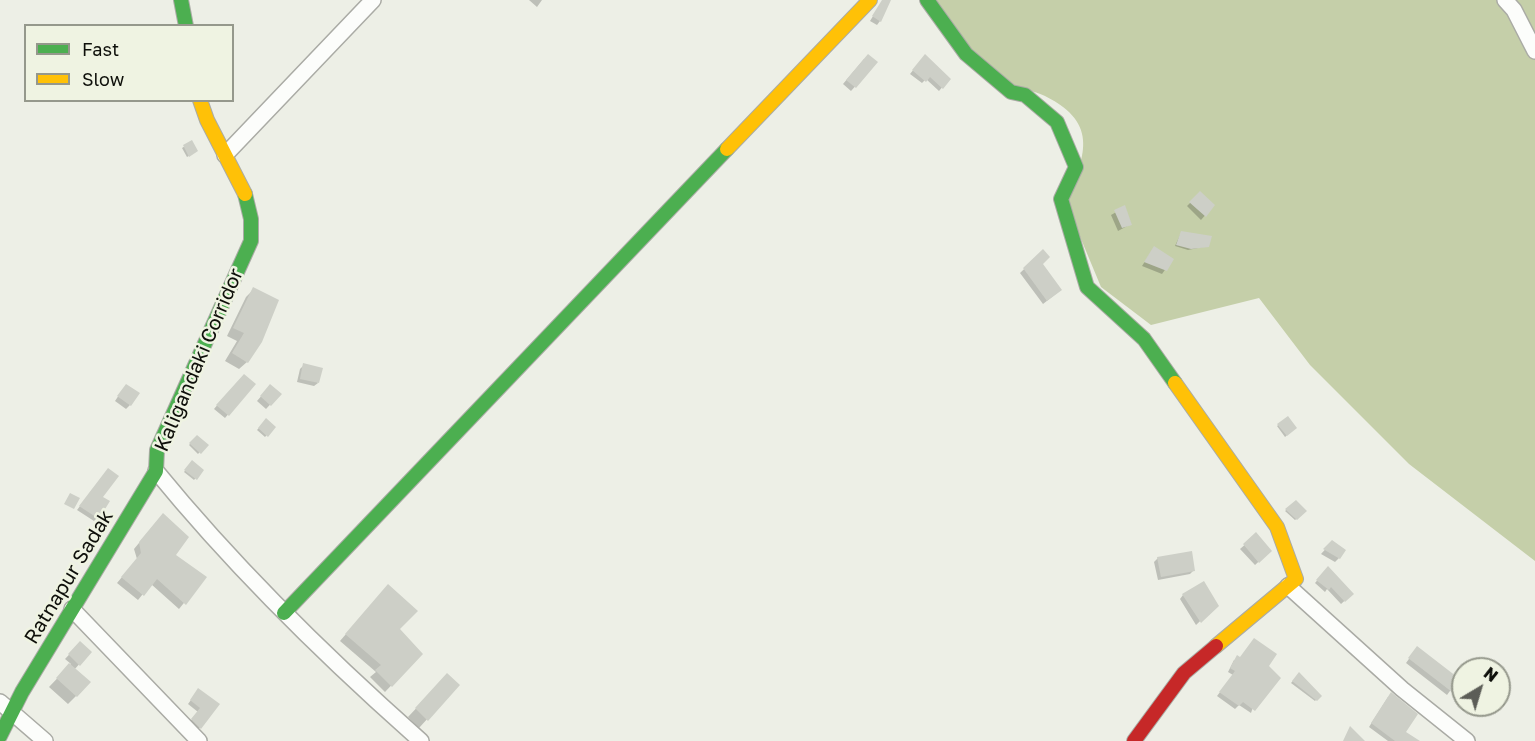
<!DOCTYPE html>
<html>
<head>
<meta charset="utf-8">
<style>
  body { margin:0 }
  #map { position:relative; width:1535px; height:741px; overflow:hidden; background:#edefe6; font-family:"Golos Text",sans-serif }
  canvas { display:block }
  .legend { position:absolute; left:24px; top:24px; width:210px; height:78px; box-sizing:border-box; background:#eff3e2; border:2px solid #95988c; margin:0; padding:8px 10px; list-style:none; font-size:18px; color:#0e0f0a }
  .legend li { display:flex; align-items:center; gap:12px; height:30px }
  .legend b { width:30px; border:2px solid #95988c }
  .north { position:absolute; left:1451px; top:657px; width:60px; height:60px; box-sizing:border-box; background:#eff3e2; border:2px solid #95988c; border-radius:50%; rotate:38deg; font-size:16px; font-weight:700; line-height:24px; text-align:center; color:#0e0f0a }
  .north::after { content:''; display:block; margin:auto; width:21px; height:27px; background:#5c5d57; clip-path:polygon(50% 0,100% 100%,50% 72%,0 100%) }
</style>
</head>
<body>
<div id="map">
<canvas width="1535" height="741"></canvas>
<ul class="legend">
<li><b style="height:8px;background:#4caf50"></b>Fast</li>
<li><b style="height:8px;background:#ffc107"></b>Slow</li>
</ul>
<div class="north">N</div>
</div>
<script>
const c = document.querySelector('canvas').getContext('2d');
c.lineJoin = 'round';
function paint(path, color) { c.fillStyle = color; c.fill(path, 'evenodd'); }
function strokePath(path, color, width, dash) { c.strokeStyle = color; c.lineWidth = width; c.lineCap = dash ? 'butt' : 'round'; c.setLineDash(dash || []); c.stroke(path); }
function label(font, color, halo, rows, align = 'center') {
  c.font = font + ' "Golos Text",sans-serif'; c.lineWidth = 5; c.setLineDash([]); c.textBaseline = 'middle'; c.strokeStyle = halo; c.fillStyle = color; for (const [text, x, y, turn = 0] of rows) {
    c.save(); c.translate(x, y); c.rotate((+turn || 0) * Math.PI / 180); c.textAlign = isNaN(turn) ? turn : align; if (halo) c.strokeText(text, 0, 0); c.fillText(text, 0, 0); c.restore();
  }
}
paint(new Path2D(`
  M 933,0 L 1535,0 L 1535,561 L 1409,464 L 1310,365 L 1259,298 L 1151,325 L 1101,287 L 1066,203 C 1084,157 1101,124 1045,96 C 1033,90 1017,89 1006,81 C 976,62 954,28 933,0 Z`), '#c5cfa9');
paint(new Path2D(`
  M 529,0 L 542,0 L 537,7 Z
  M 883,0 L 880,21 L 877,25 L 870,21 Z
  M 864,59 L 876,63 L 851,91 L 843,84 Z
  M 922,59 L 949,79 L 939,91 L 926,79 L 922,83 L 910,74 Z
  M 191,142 L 195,152 L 187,157 L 182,148 Z
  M 1200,193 L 1213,206 L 1201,220 L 1187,206 Z
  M 1125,207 L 1131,224 L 1118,231 L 1111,215 Z
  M 1180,235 L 1208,246 L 1188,250 L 1175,246 Z
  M 1043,251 L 1041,264 L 1057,293 L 1043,304 L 1020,273 Z
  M 1151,252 L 1172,260 L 1162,274 L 1142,266 Z
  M 254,289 L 247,362 L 239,369 L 225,361 L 237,341 L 227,336 L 246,297 Z
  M 304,365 L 318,383 L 314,386 L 297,382 L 300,369 Z
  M 254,384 L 225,418 L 214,409 L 224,397 Z
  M 270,386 L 280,394 L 266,409 L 257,401 Z
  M 123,389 L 130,405 L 126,409 L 115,401 Z
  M 1287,418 L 1295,428 L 1285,437 L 1277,426 Z
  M 266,420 L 274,427 L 265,437 L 257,430 Z
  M 197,437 L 206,445 L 198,454 L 189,445 Z
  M 192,462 L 202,470 L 194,480 L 184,472 Z
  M 105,473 L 97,518 L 94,521 L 77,510 Z
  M 1296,502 L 1305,511 L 1295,520 L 1285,511 Z
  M 158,520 L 174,555 L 205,577 L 179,609 L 151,584 L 138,600 L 117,583 L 137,559 L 134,549 Z
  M 1256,535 L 1270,551 L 1255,565 L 1240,549 Z
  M 1332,542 L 1339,558 L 1335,562 L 1321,554 Z
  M 1158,558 L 1194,570 L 1190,574 L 1158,580 L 1154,562 Z
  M 1328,568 L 1352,594 L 1341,604 L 1327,589 L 1325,592 L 1315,583 Z
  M 382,592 L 398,629 L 421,654 L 385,692 L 370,677 L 376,672 L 340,641 Z
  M 1183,595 L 1217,605 L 1196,625 L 1180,599 Z
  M 80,643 L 90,652 L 74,670 L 76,696 L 68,704 L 49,687 L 71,664 L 65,659 Z
  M 1414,652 L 1458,680 L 1447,695 L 1406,663 Z
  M 1240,659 L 1267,666 L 1251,713 L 1239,705 L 1235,709 L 1217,696 L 1233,675 L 1228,672 L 1234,660 Z
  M 1299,674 L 1319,696 L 1315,701 L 1291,683 Z
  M 439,684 L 458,685 L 419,728 L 408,717 Z
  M 196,693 L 218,705 L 197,731 L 189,723 L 198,712 L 188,704 Z
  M 1388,697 L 1403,732 L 1417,741 L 1388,741 L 1369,727 Z`), '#0003');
paint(new Path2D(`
  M 882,0 L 891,0 L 881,22 L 872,16 Z
  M 868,54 L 878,62 L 856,88 L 846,80 Z
  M 925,54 L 951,79 L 943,89 L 930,77 L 926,82 L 912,70 Z
  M 192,140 L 198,151 L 189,157 L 183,145 Z
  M 1200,191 L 1215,205 L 1206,217 L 1189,202 Z
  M 1125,205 L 1132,225 L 1122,228 L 1114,210 Z
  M 1181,231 L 1212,236 L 1209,247 L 1191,249 L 1176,245 Z
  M 1154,246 L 1174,259 L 1167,271 L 1144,262 Z
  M 1043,249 L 1050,257 L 1043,264 L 1062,290 L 1047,301 L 1023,268 Z
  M 253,287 L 279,300 L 262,342 L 248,363 L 232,353 L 244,333 L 233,328 Z
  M 303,363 L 323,368 L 319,383 L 300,379 Z
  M 244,374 L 256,384 L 229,416 L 216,405 Z
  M 126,384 L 140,393 L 131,406 L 117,396 Z
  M 270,384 L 282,394 L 271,406 L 260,396 Z
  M 1288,416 L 1297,428 L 1287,436 L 1277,424 Z
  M 266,418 L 276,427 L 268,437 L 258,428 Z
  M 197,435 L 209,445 L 201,454 L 189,443 Z
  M 192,460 L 204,470 L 197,480 L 184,470 Z
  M 108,468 L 119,476 L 103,497 L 110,501 L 99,519 L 79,506 Z
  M 70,493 L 80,498 L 74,509 L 64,504 Z
  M 1296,500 L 1307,511 L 1297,520 L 1285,509 Z
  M 163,513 L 189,537 L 176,555 L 207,577 L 186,605 L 157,579 L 144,596 L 121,577 L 141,553 L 139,542 Z
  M 1256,532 L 1272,551 L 1259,563 L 1243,544 Z
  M 1332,540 L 1346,550 L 1340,559 L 1323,549 Z
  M 1192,551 L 1195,571 L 1161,577 L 1157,557 Z
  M 1328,566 L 1354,594 L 1345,602 L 1331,587 L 1329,590 L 1316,580 Z
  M 1204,581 L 1219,606 L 1201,623 L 1182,594 Z
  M 388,584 L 418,611 L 400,629 L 423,654 L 392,687 L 375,670 L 381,665 L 345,634 Z
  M 1254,638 L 1277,654 L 1269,666 L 1281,678 L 1255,711 L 1243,702 L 1239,706 L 1219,692 L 1235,671 L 1230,668 L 1237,655 L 1240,657 Z
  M 80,641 L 92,652 L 80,666 L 68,654 Z
  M 1417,646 L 1461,680 L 1452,692 L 1408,658 Z
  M 69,663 L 91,682 L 77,697 L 56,678 Z
  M 1299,672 L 1322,696 L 1317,701 L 1292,681 Z
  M 447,673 L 460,685 L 428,721 L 415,708 Z
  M 198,688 L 220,704 L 201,729 L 191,719 L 200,708 L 190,700 Z
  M 1391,692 L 1418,714 L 1406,732 L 1420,741 L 1395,741 L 1371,723 Z
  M 1350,726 L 1365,741 L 1343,741 Z`), '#cdcfc7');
const street = new Path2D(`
  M 1505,0 L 1514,10 L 1535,51
  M 225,155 L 373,0
  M 156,471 C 236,569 326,657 421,741
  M 1288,586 L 1402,689 L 1467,741
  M 72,609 L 199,741
  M 0,702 L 45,741`);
const fast = new Path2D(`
  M 181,0 L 186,26
  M 927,0 L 966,54 L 1011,92 L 1025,95 L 1057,122 L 1076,167 L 1061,199 L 1087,287 L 1144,339 L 1175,383
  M 284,613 L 727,149
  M 0,736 L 22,692 L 156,471 L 157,450 L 251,241 L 251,219 L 245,194`);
const slow = new Path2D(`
  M 200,100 L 207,120 L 245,194
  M 727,149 L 870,0
  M 1175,383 L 1277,527 L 1296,579 L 1216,646`);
const jam = new Path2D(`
  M 1134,741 L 1184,673 L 1216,646`);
strokePath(street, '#aaaba5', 18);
strokePath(fast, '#aaaba5', 16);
strokePath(slow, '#aaaba5', 16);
strokePath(jam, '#aaaba5', 16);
strokePath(street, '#fcfdfb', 15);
strokePath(fast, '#4caf50', 14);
strokePath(slow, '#ffc107', 14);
strokePath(jam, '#c62828', 14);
label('20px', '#0e0f0a', '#eff3e2', [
  ["Kaligandaki Corridor",199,360,-67],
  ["Ratnapur Sadak",69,577,-59]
]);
</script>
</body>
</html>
